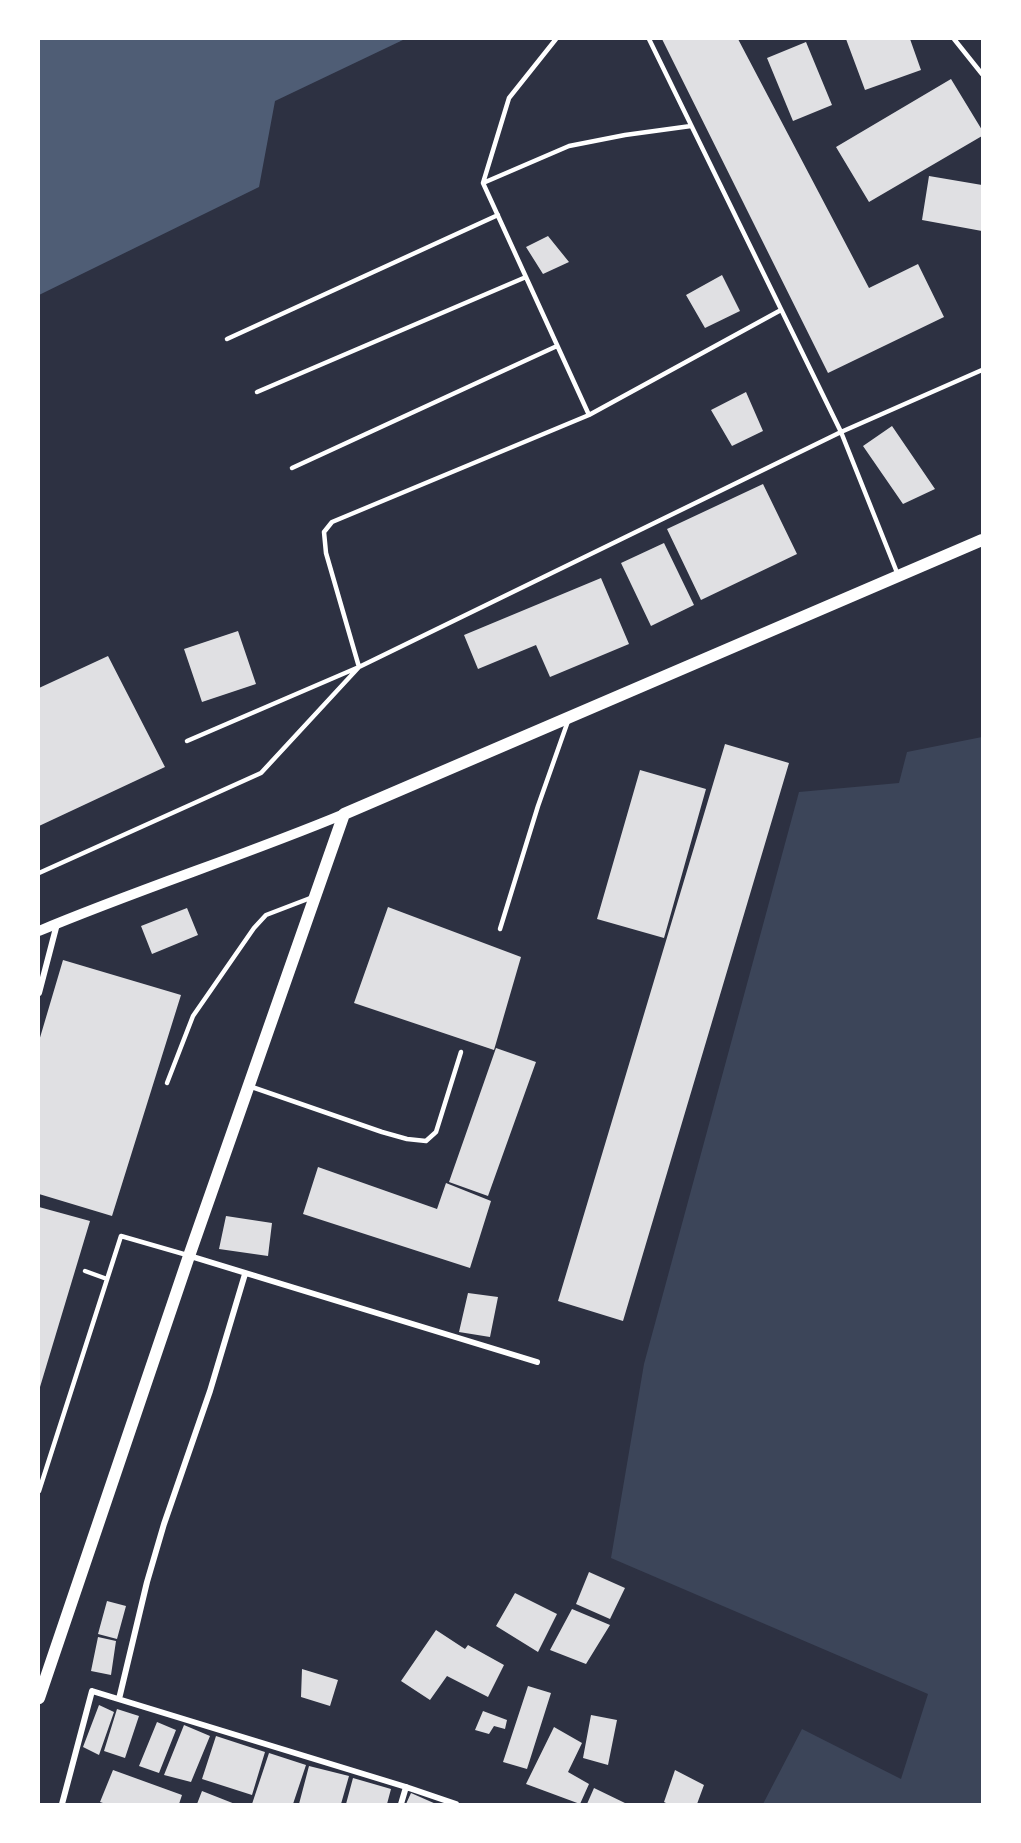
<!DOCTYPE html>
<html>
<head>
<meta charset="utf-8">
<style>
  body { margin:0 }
  #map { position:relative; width:1021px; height:1843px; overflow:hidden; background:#2d3142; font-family:Georgia,serif }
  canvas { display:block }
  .frame { position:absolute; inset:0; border:40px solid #fff; pointer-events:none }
</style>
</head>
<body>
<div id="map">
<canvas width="1021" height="1843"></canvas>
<div class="frame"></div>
</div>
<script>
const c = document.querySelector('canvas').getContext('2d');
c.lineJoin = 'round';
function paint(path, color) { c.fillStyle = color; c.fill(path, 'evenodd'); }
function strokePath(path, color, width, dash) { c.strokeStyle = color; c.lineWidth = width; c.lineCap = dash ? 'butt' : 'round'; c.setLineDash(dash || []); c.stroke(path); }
paint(new Path2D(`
  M 982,737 L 982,1804 L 763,1804 L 802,1729 L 901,1779 L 928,1694 L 611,1558 L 644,1364 L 799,792 L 899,783 L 907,752 Z`), '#3c4559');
paint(new Path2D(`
  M 39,39 L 405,39 L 275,101 L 259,187 L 39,295 Z`), '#4f5d75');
paint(new Path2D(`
  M 662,39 L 738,39 L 869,288 L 918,264 L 944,317 L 828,373 Z
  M 846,39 L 910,39 L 921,70 L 865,90 Z
  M 806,42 L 832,105 L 793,121 L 767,58 Z
  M 951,79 L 982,130 L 982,136 L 869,202 L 836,147 Z
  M 929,176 L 982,185 L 982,231 L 922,220 Z
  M 548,236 L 569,262 L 543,274 L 526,247 Z
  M 722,275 L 740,311 L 705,328 L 686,295 Z
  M 746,392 L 763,431 L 732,446 L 711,410 Z
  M 892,426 L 935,489 L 903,504 L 863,446 Z
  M 763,484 L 797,554 L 701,600 L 667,529 Z
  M 664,543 L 694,605 L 651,626 L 621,563 Z
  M 601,578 L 629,644 L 550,677 L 536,645 L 478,669 L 464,635 Z
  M 238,631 L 256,684 L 202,702 L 184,649 Z
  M 108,656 L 165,767 L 39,826 L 39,688 Z
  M 725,744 L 789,763 L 623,1321 L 558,1301 Z
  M 640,770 L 706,789 L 664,938 L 597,919 Z
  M 388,907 L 521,957 L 494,1050 L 354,1003 Z
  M 187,908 L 198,935 L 152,954 L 141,926 Z
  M 63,960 L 181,995 L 112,1216 L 39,1194 L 39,1041 Z
  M 496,1048 L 536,1062 L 488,1196 L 449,1182 Z
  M 318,1167 L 437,1209 L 446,1183 L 491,1201 L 470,1268 L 303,1214 Z
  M 39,1207 L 90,1221 L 40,1387 L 39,1387 Z
  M 226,1216 L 272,1223 L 268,1256 L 219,1249 Z
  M 468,1293 L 498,1297 L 490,1337 L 459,1332 Z
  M 589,1572 L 625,1588 L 610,1619 L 576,1604 Z
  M 515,1593 L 557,1614 L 538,1652 L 496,1626 Z
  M 107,1601 L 126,1606 L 117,1639 L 98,1634 Z
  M 572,1609 L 610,1625 L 586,1664 L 550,1650 Z
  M 436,1630 L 465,1649 L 468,1645 L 504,1665 L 488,1697 L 447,1676 L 430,1700 L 401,1681 Z
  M 98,1637 L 116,1641 L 111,1675 L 91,1671 Z
  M 302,1669 L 338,1680 L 330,1706 L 301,1697 Z
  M 528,1686 L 551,1693 L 527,1769 L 503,1762 Z
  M 99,1705 L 114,1712 L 99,1755 L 83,1747 Z
  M 117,1709 L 139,1716 L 125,1758 L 104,1751 Z
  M 483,1711 L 507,1720 L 505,1729 L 494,1726 L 489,1734 L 475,1730 Z
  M 591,1715 L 617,1720 L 608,1765 L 583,1758 Z
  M 157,1722 L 176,1730 L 159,1773 L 139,1766 Z
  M 184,1725 L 210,1736 L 191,1782 L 164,1775 Z
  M 554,1727 L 582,1743 L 568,1772 L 589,1784 L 580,1804 L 526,1784 Z
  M 216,1736 L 265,1752 L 252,1795 L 202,1779 Z
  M 269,1753 L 306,1765 L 293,1804 L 252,1804 Z
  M 309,1766 L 349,1776 L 341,1804 L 299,1804 Z
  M 113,1770 L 182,1795 L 179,1804 L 106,1804 L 100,1802 Z
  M 675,1770 L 704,1785 L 697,1804 L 668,1804 L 664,1802 Z
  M 353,1778 L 391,1789 L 387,1804 L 346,1804 Z
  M 594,1788 L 627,1804 L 587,1804 Z
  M 202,1791 L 235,1804 L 197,1804 Z
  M 411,1793 L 436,1804 L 406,1804 Z`), '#e0e0e3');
strokePath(new Path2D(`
  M 556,39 L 509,98 L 483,183 L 589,415
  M 649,39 L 841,432 L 898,575
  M 954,39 L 982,74
  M 483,183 L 569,146 L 625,135 L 691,126
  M 227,339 L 498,215
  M 257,392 L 526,277
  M 292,468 L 557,346
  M 187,741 L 359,667 L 326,553 L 324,532 L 332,522 L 589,415 L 781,310
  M 39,873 L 261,773 L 359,667 L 841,432 L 982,370
  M 500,929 L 538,806 L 568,721
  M 167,1083 L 193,1016 L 254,928 L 266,915 L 313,897
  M 249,1086 L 382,1132 L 407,1139 L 426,1141 L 436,1132 L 461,1052
  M 85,1271 L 107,1279
  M 39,1491 L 121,1236 L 187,1255`), '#fff', 4.5);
strokePath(new Path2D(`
  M 39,993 L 57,924
  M 190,1256 L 537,1362
  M 119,1699 L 147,1582 L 164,1524 L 210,1391 L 245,1274
  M 62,1804 L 92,1691 L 406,1787 L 456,1804
  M 401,1804 L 406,1787`), '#fff', 6);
strokePath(new Path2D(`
  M 39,931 C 139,889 243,856 344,814`), '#fff', 10);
strokePath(new Path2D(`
  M 39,1698 L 189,1256 L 344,814 L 982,540`), '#fff', 12);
</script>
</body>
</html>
